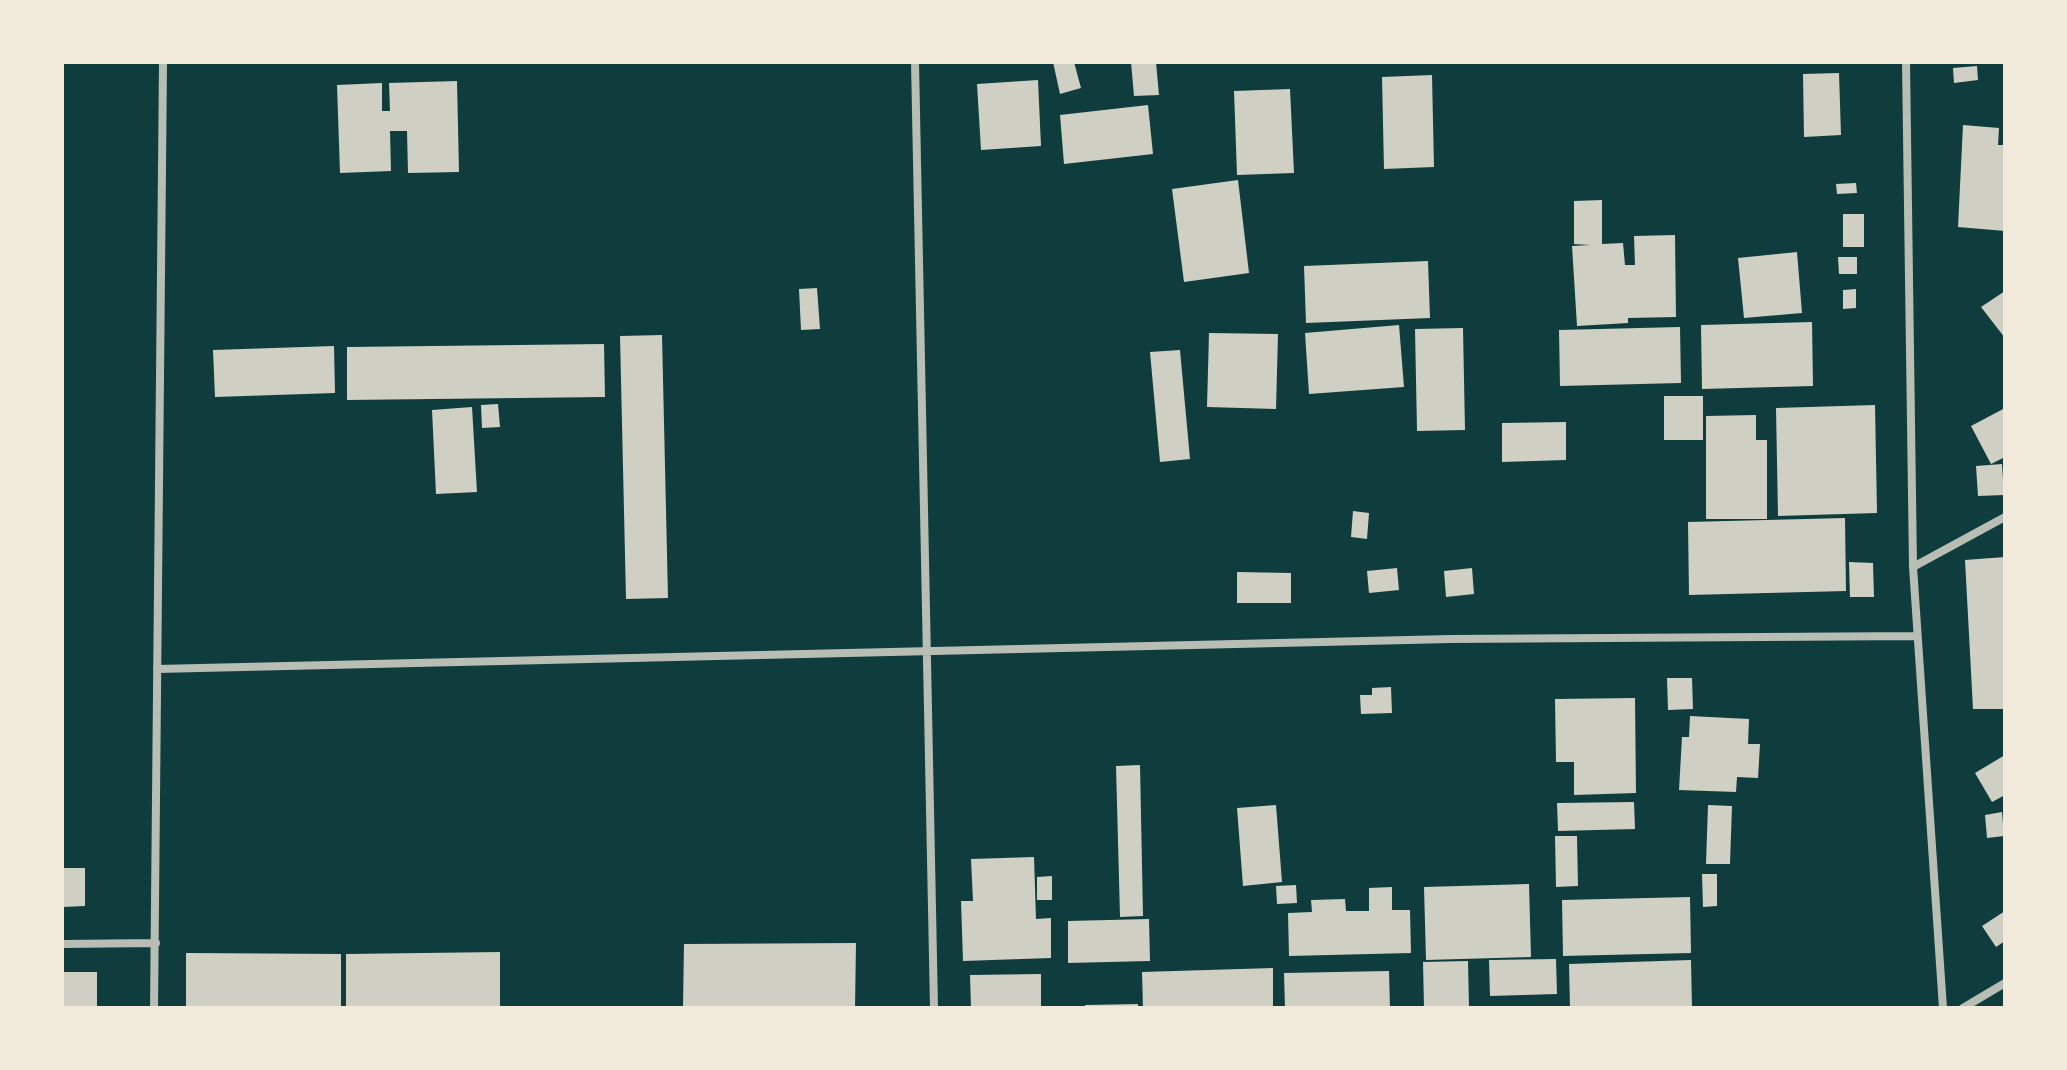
<!DOCTYPE html>
<html>
<head>
<meta charset="utf-8">
<style>
  body { margin:0 }
  #map { position:relative; width:2067px; height:1070px; overflow:hidden; background:#0f3d3e; font-family:Barlow,sans-serif }
  canvas { display:block }
  .frame { position:absolute; inset:0; border:64px solid #f1e9da; pointer-events:none }
</style>
</head>
<body>
<div id="map">
<canvas width="2067" height="1070"></canvas>
<div class="frame"></div>
</div>
<script>
const c = document.querySelector('canvas').getContext('2d');
c.lineJoin = 'round';
function paint(path, color) { c.fillStyle = color; c.fill(path, 'evenodd'); }
function strokePath(path, color, width, dash) { c.strokeStyle = color; c.lineWidth = width; c.lineCap = dash ? 'butt' : 'round'; c.setLineDash(dash || []); c.stroke(path); }
paint(new Path2D(`
  M 1053,62 L 1074,62 L 1081,88 L 1060,94 Z
  M 1131,62 L 1156,62 L 1159,95 L 1134,96 Z
  M 1977,66 L 1978,80 L 1954,83 L 1953,68 Z
  M 1839,73 L 1841,135 L 1804,137 L 1803,74 Z
  M 1432,75 L 1434,167 L 1384,169 L 1382,77 Z
  M 1038,80 L 1041,146 L 981,150 L 977,84 Z
  M 457,81 L 459,172 L 408,173 L 407,131 L 390,131 L 391,171 L 340,173 L 337,85 L 382,83 L 382,111 L 390,111 L 389,83 Z
  M 1290,89 L 1294,173 L 1237,175 L 1234,91 Z
  M 1148,105 L 1153,154 L 1064,164 L 1060,115 Z
  M 1963,125 L 1999,128 L 1998,145 L 2005,145 L 2005,231 L 1958,227 Z
  M 1238,180 L 1249,273 L 1184,282 L 1172,189 Z
  M 1856,183 L 1857,193 L 1837,194 L 1836,184 Z
  M 1602,200 L 1602,244 L 1623,243 L 1625,265 L 1635,265 L 1634,236 L 1675,235 L 1676,317 L 1628,318 L 1628,323 L 1577,326 L 1572,246 L 1590,245 L 1574,244 L 1574,201 Z
  M 1843,214 L 1864,214 L 1864,247 L 1843,247 Z
  M 1797,252 L 1802,313 L 1744,318 L 1738,258 Z
  M 1838,257 L 1857,257 L 1857,274 L 1839,274 Z
  M 1428,261 L 1430,318 L 1306,323 L 1304,266 Z
  M 817,288 L 820,329 L 801,330 L 799,289 Z
  M 1856,289 L 1856,308 L 1843,309 L 1843,290 Z
  M 2005,291 L 2005,338 L 1981,307 Z
  M 1812,322 L 1813,386 L 1702,389 L 1701,325 Z
  M 1399,325 L 1404,387 L 1309,394 L 1305,333 Z
  M 1680,327 L 1681,383 L 1560,386 L 1559,330 Z
  M 1463,328 L 1465,430 L 1417,431 L 1415,329 Z
  M 1209,333 L 1278,334 L 1276,409 L 1207,407 Z
  M 662,335 L 668,598 L 626,599 L 620,336 Z
  M 604,344 L 605,397 L 347,400 L 347,347 Z
  M 334,346 L 335,393 L 215,397 L 213,350 Z
  M 1180,350 L 1190,459 L 1160,462 L 1150,352 Z
  M 1664,396 L 1703,396 L 1703,440 L 1664,440 Z
  M 498,404 L 500,427 L 482,428 L 481,405 Z
  M 1875,405 L 1877,513 L 1778,516 L 1776,408 Z
  M 472,407 L 477,492 L 436,494 L 432,410 Z
  M 2005,408 L 2005,457 L 1991,464 L 1971,426 Z
  M 1756,415 L 1756,440 L 1767,440 L 1767,519 L 1706,519 L 1706,416 Z
  M 1566,422 L 1566,460 L 1502,462 L 1502,423 Z
  M 2002,464 L 2004,495 L 1978,496 L 1976,466 Z
  M 1353,511 L 1369,513 L 1367,539 L 1351,537 Z
  M 1845,518 L 1846,591 L 1689,595 L 1688,522 Z
  M 2005,557 L 2005,709 L 1973,709 L 1965,560 Z
  M 1849,562 L 1873,563 L 1874,597 L 1850,597 Z
  M 1397,568 L 1399,590 L 1369,593 L 1367,571 Z
  M 1472,568 L 1474,594 L 1446,597 L 1444,571 Z
  M 1237,572 L 1291,573 L 1291,603 L 1237,603 Z
  M 1667,678 L 1692,678 L 1693,709 L 1668,710 Z
  M 1391,687 L 1392,713 L 1361,714 L 1360,695 L 1372,695 L 1372,688 Z
  M 1635,698 L 1636,793 L 1574,795 L 1574,762 L 1556,762 L 1555,699 Z
  M 1690,716 L 1749,719 L 1748,744 L 1760,744 L 1758,778 L 1737,777 L 1736,792 L 1679,790 L 1682,737 L 1689,737 Z
  M 2005,755 L 2005,795 L 1992,802 L 1975,773 Z
  M 1140,765 L 1143,916 L 1120,917 L 1116,766 Z
  M 1634,802 L 1635,829 L 1558,831 L 1557,803 Z
  M 1276,805 L 1282,882 L 1243,886 L 1237,808 Z
  M 1708,805 L 1732,806 L 1730,864 L 1706,864 Z
  M 2002,812 L 2004,836 L 1987,838 L 1985,815 Z
  M 1555,836 L 1577,836 L 1578,886 L 1556,887 Z
  M 1034,857 L 1036,919 L 1051,918 L 1051,958 L 963,961 L 961,901 L 973,901 L 971,859 Z
  M 62,868 L 85,868 L 85,906 L 62,907 Z
  M 1702,874 L 1717,874 L 1717,906 L 1703,907 Z
  M 1052,876 L 1052,900 L 1037,900 L 1037,877 Z
  M 1529,884 L 1531,957 L 1426,960 L 1424,887 Z
  M 1296,885 L 1297,903 L 1277,904 L 1276,886 Z
  M 1392,887 L 1392,910 L 1410,910 L 1411,953 L 1289,956 L 1288,913 L 1312,912 L 1311,900 L 1345,899 L 1346,911 L 1369,911 L 1369,888 Z
  M 1690,897 L 1691,953 L 1563,956 L 1562,900 Z
  M 2005,911 L 2005,941 L 1996,947 L 1982,926 Z
  M 1149,919 L 1150,961 L 1068,963 L 1068,921 Z
  M 856,943 L 855,1008 L 683,1008 L 684,944 Z
  M 500,952 L 500,1008 L 346,1008 L 346,954 Z
  M 186,953 L 341,954 L 341,1006 L 186,1006 Z
  M 1556,959 L 1557,994 L 1490,996 L 1489,960 Z
  M 1691,960 L 1692,1008 L 1570,1008 L 1569,964 Z
  M 1468,961 L 1469,1008 L 1424,1008 L 1423,962 Z
  M 1273,968 L 1273,1008 L 1143,1008 L 1142,972 Z
  M 1389,971 L 1390,1008 L 1285,1008 L 1284,973 Z
  M 62,972 L 97,972 L 97,1008 L 62,1008 Z
  M 1041,974 L 1041,1008 L 971,1008 L 970,975 Z
  M 1138,1004 L 1138,1008 L 1085,1008 L 1085,1005 Z`), '#cfcfc3');
strokePath(new Path2D(`
  M 915,62 L 934,1008
  M 1906,62 L 1913,567 L 1943,1008
  M 1913,567 L 2005,517
  M 157,669 L 1451,639 L 1917,636
  M 62,944 L 156,943
  M 154,1008 L 163,62
  M 1963,1008 L 2005,983`), '#b8beb3', 8);
</script>
</body>
</html>
